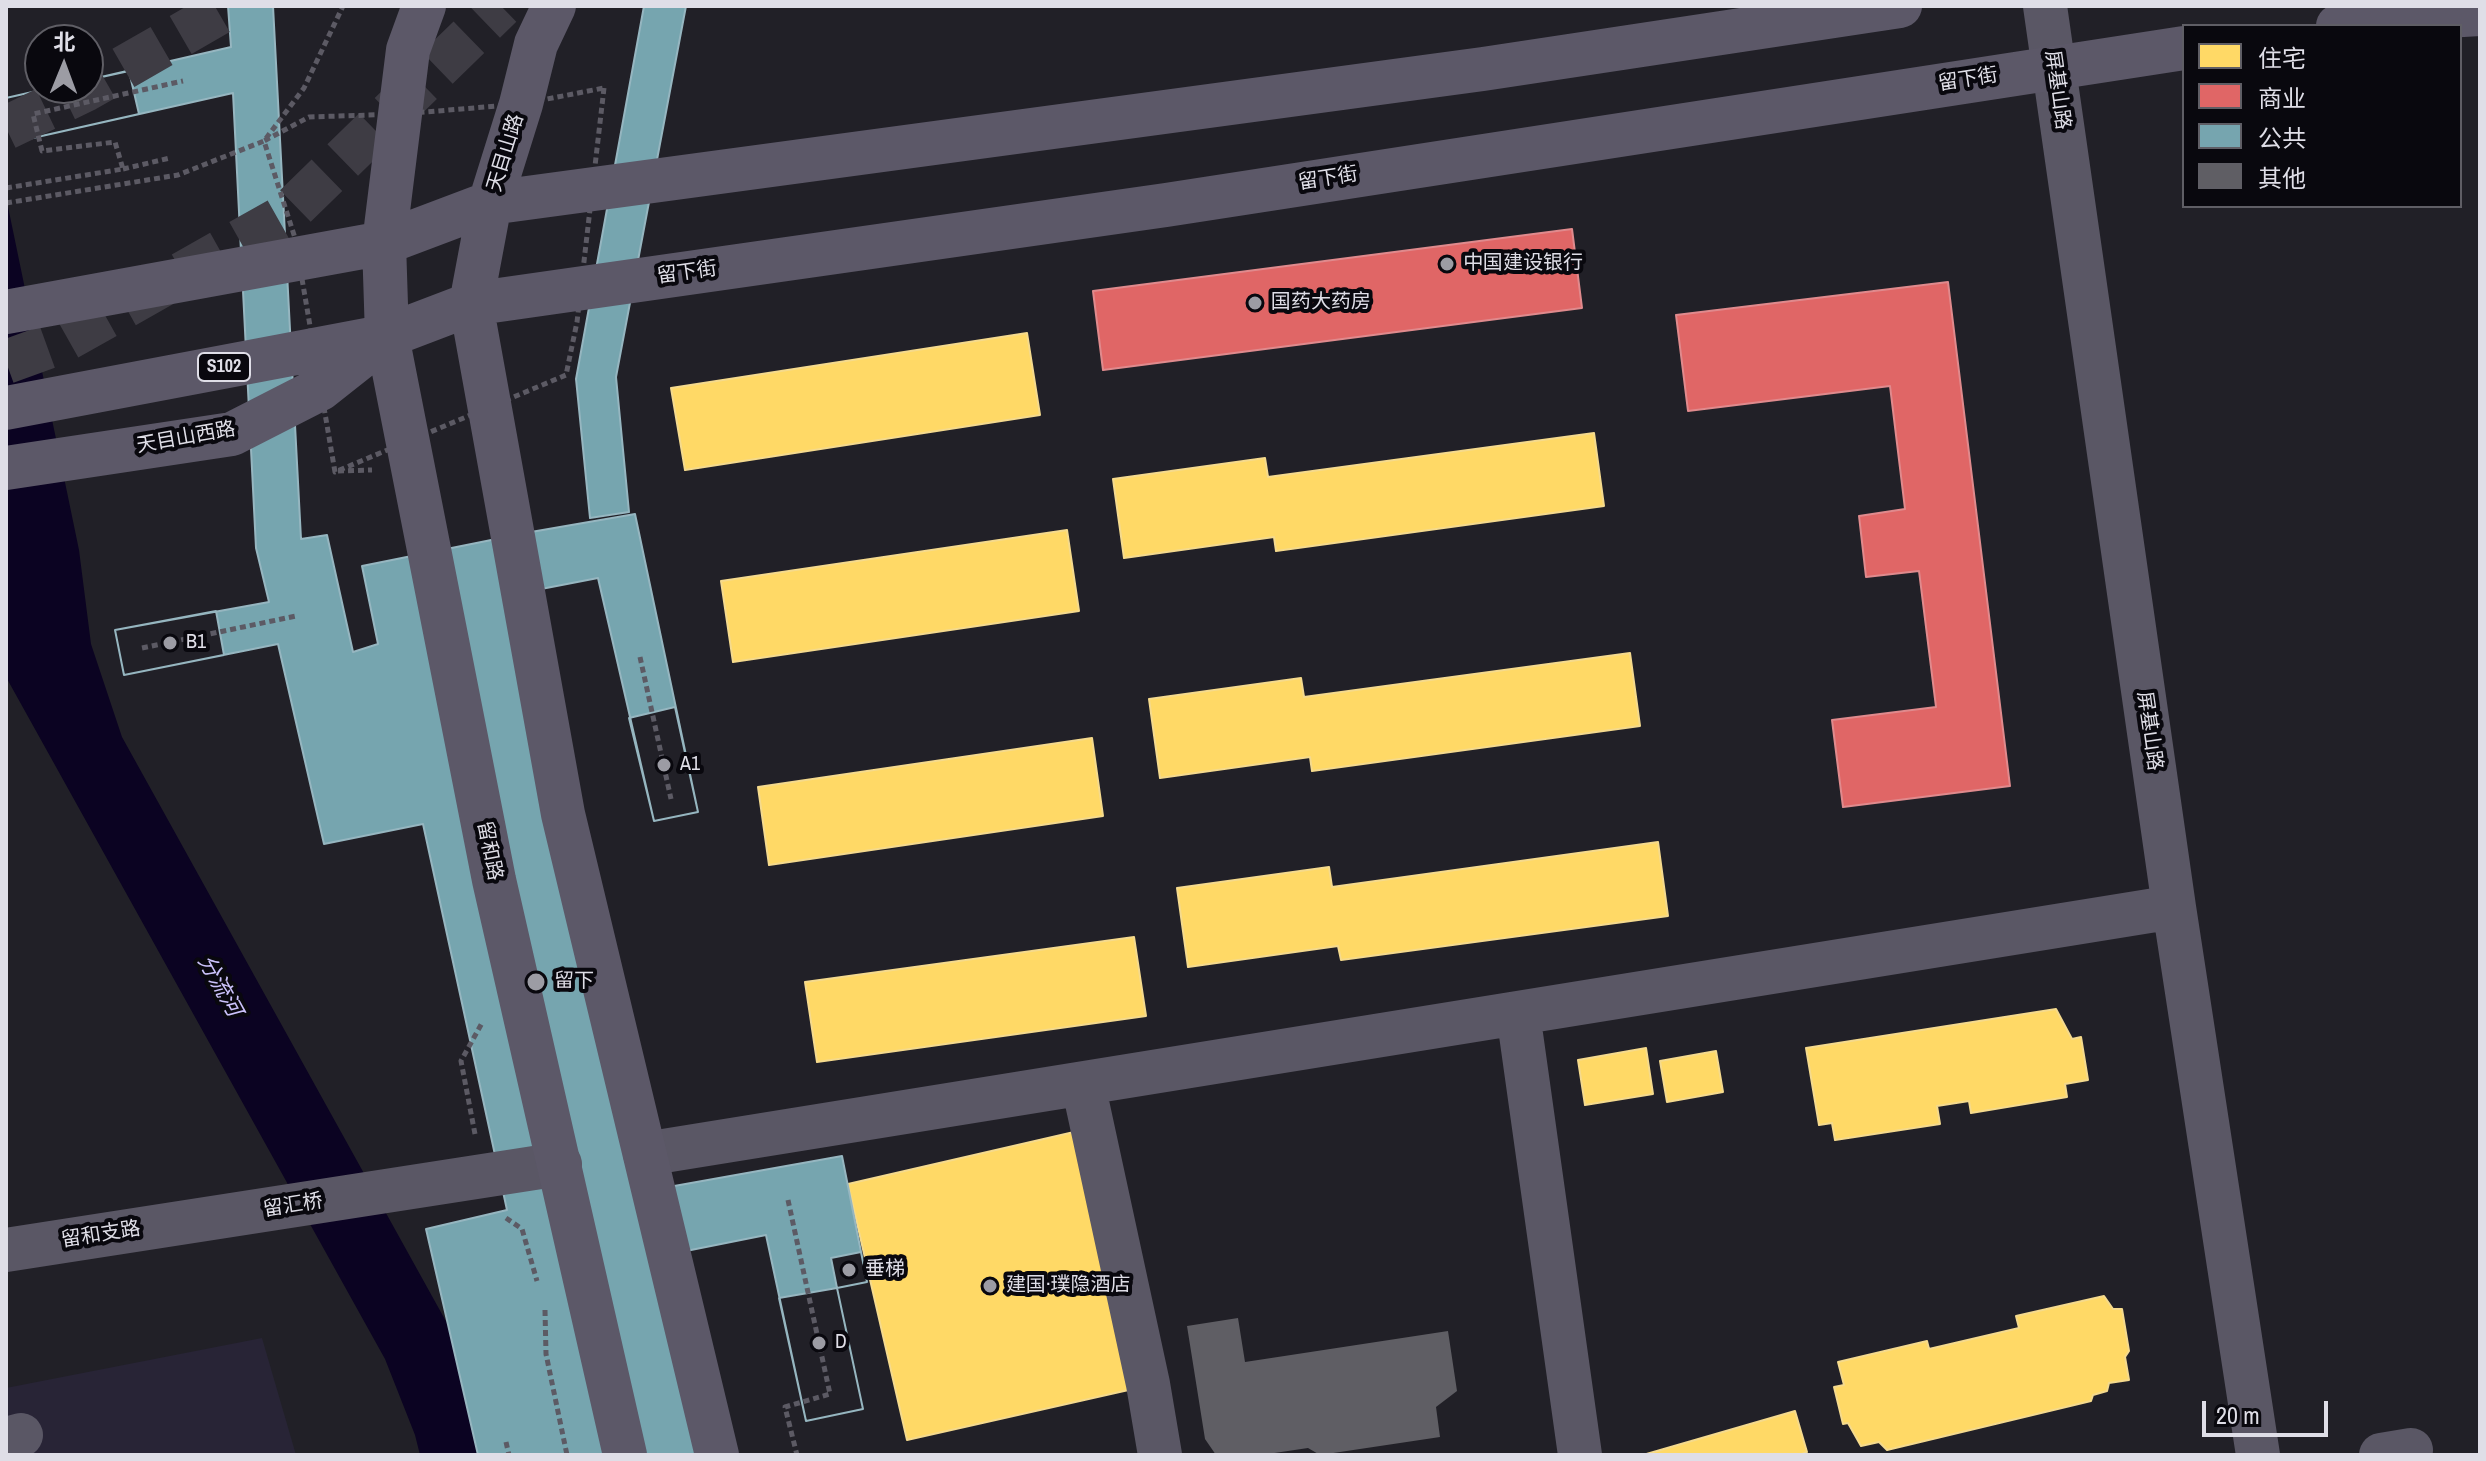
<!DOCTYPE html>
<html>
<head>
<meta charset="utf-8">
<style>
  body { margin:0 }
  #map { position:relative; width:2486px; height:1461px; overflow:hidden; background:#212027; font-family:"Archivo Narrow","Noto Sans SC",sans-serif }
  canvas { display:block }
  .frame { position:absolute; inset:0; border:8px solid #dfdee7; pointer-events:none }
  .legend { position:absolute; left:2182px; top:24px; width:280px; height:184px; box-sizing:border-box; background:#09080e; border:2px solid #5f5e65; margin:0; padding:10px 14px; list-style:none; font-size:24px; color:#dfdee7 }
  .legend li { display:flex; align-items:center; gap:16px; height:40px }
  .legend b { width:40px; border:2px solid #5f5e65 }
  .north { position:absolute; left:24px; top:24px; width:80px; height:80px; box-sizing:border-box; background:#09080e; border:2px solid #5f5e65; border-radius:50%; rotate:1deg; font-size:22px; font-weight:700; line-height:32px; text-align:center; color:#dfdee7 }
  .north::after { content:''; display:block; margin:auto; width:28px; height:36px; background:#9c9ca4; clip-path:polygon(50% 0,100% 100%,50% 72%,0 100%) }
  .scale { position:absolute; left:2202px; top:1401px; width:126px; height:36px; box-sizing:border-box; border:4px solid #dfdee7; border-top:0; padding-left:10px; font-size:24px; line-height:28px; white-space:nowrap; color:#dfdee7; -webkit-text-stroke:6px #09080e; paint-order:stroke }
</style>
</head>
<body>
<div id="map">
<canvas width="2486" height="1461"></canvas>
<div class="frame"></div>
<ul class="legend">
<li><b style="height:22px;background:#ffd966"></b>住宅</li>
<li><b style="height:22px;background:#e06666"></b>商业</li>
<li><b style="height:22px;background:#76a5af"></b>公共</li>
<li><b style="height:22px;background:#5f5e64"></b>其他</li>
</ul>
<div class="north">北</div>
<div class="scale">20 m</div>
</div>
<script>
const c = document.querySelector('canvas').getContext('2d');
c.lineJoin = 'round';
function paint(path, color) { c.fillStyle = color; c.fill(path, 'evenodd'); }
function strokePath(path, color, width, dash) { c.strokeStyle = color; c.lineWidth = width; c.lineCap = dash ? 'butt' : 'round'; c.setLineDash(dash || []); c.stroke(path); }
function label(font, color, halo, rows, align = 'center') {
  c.font = font + ' "Archivo Narrow","Noto Sans SC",sans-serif'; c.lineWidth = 8; c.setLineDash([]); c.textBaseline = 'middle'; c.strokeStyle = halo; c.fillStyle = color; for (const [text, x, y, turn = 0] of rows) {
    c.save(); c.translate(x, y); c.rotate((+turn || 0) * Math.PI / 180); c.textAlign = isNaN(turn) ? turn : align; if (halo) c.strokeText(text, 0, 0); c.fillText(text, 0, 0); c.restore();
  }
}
paint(new Path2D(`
  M 262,1338 L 296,1455 L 6,1455 L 6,1388 Z`), '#282436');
paint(new Path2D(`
  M 6,197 L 79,550 L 91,644 L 122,737 L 473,1370 L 499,1455 L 420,1455 L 415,1435 L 385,1359 L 6,677 Z`), '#0b0322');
const homes = new Path2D(`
  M 1027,333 L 1040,415 L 685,470 L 671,388 Z
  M 1594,433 L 1604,506 L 1276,551 L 1274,537 L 1124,558 L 1113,479 L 1265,458 L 1268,477 Z
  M 1067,530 L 1079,611 L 733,662 L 721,581 Z
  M 1630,653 L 1640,726 L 1312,771 L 1310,757 L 1160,778 L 1149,699 L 1301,678 L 1304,697 Z
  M 1092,738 L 1103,816 L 769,865 L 758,787 Z
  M 1658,842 L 1668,916 L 1341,960 L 1338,946 L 1188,967 L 1177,888 L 1329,867 L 1332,887 Z
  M 1134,937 L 1146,1016 L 817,1062 L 805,982 Z
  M 2056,1009 L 2072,1039 L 2081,1037 L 2088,1080 L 2065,1084 L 2067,1097 L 1971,1113 L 1969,1101 L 1937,1106 L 1940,1124 L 1835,1140 L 1832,1123 L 1819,1125 L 1806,1048 Z
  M 1646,1048 L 1653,1094 L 1585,1105 L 1578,1060 Z
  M 1716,1051 L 1723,1092 L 1667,1102 L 1660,1061 Z
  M 1074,1132 L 1133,1389 L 907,1440 L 848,1184 Z
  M 2104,1296 L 2113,1309 L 2122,1309 L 2129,1351 L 2125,1357 L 2129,1380 L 2109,1383 L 2107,1391 L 2093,1395 L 2091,1401 L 1887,1450 L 1879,1442 L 1861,1446 L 1848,1423 L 1843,1424 L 1834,1387 L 1844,1385 L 1838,1362 L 1927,1341 L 1929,1349 L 2019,1328 L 2016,1316 Z
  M 1795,1411 L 1807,1452 L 1800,1455 L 1643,1455 Z`);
paint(homes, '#ffd966');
strokePath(homes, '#f5da8d', 2);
const shops = new Path2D(`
  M 1572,229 L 1582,308 L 1103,370 L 1093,291 Z
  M 1948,282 L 2010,786 L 1843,807 L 1832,720 L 1936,707 L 1919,571 L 1866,577 L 1859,516 L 1905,509 L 1890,386 L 1688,411 L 1676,315 Z`);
paint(shops, '#e06666');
strokePath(shops, '#e08a8d', 2);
const public = new Path2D(`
  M 228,6 L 273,6 L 301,539 L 327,535 L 353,652 L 378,644 L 362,566 L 531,532 L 635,514 L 698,812 L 654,821 L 598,578 L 536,590 L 663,1188 L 842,1156 L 867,1282 L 837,1288 L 863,1409 L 806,1421 L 766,1235 L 676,1253 L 720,1455 L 478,1455 L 426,1229 L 507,1210 L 423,824 L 324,844 L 278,644 L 124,675 L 115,630 L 269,602 L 256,548 L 233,93 L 15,142 L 6,98 L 50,88 L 88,88 L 88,80 L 231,47 Z
  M 644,6 L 686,6 L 616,377 L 629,512 L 590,518 L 576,379 Z
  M 129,71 L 139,114 L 15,142 L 6,98 L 50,88 L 88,88 L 88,80 Z
  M 216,611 L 224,655 L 124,675 L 115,630 Z
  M 675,707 L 698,812 L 654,821 L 629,718 Z
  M 861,1252 L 867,1282 L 837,1288 L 831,1258 Z
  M 837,1288 L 863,1409 L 806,1421 L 779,1298 Z`);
paint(public, '#76a5af');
strokePath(public, '#96b6c0', 2);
paint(new Path2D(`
  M 1238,1318 L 1245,1362 L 1448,1331 L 1457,1391 L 1436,1407 L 1440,1437 L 1320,1455 L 1308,1448 L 1261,1455 L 1216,1455 L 1205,1439 L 1187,1326 Z`), '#5f5e64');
strokePath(new Path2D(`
  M 6,128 L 85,90 L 231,6
  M 6,362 L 61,342 L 285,216 L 501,6`), '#3e3c44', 44, [44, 22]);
strokePath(new Path2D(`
  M 604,88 L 577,322 L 566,375 L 335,472 L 295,238 L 264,141 L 309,117 L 401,114 L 521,104 Z
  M 123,169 L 170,158
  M 6,188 L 123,169 L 115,142 L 42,151 L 33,114 L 183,81
  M 6,203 L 178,175 L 264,141 L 304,88 L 343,6
  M 338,471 L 372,470
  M 142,648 L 296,616
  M 640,657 L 671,799
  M 475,1134 L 461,1061 L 482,1023
  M 788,1200 L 830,1394 L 785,1407 L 797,1455
  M 506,1218 L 522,1229 L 537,1281
  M 545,1310 L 546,1354 L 567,1455
  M 506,1442 L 509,1455`), '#5c5a64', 5, [6, 4]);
strokePath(new Path2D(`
  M 2045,6 L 2174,907 L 2258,1455
  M 1518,1013 L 1580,1455
  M 1083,1084 L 1148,1384 L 1160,1455
  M 645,1154 L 2174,907
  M 6,1250 L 560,1164
  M 6,1439 L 21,1435
  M 2381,1455 L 2411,1450`), '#5a5765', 44);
strokePath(new Path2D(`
  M 424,6 L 408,50 L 384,243 L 387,336 L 494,880 L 625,1455
  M 554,6 L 536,44 L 521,104 L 490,203 L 471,304 L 563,814 L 717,1455
  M 2338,26 L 2376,20 L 2480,14
  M 6,312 L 384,243 L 490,203 L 1483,69 L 1900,6
  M 6,408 L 387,336 L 471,304 L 1166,205 L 2184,48
  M 6,468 L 232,434 L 320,389 L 382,340`), '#5c5868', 44);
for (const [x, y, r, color] of [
  [1447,264,8,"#9c9ca4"],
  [1255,303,8,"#9c9ca4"],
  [170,643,8,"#9c9ca4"],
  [664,765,8,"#9c9ca4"],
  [536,982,10,"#9c9ca4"],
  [849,1270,8,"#9c9ca4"],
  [990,1286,8,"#9c9ca4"],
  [819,1343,8,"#9c9ca4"]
]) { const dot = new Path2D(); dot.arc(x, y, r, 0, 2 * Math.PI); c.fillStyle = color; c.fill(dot); strokePath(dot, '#09080e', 3); }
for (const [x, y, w] of [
  [224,367,52]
]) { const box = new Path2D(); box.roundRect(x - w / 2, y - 14, w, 28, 6); c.fillStyle = '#09080e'; c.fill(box); strokePath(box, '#dfdee7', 2); }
label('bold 18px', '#dfdee7', null, [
  ["S102",224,367]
]);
label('20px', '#dfdee7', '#09080e', [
  ["留下街",1968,80,-9],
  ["屏基山路",2057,90,82],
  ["天目山路",506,153,-73],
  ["留下街",1328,179,-9],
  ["留下街",687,273,-8],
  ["天目山西路",186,438,-10],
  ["屏基山路",2149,731,82],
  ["留和路",489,851,79],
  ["留汇桥",293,1206,-9],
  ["留和支路",101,1235,-9]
]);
label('20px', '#dfdee7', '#09080e', [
  ["中国建设银行",1463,264],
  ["国药大药房",1271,303],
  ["B1",186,643],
  ["A1",680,765],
  ["留下",554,982],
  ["垂梯",865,1270],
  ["建国·璞隐酒店",1006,1286],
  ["D",835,1343]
], 'left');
label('italic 22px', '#cbc2fa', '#09080e', [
  ["分流河",219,986,61]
]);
</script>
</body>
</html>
